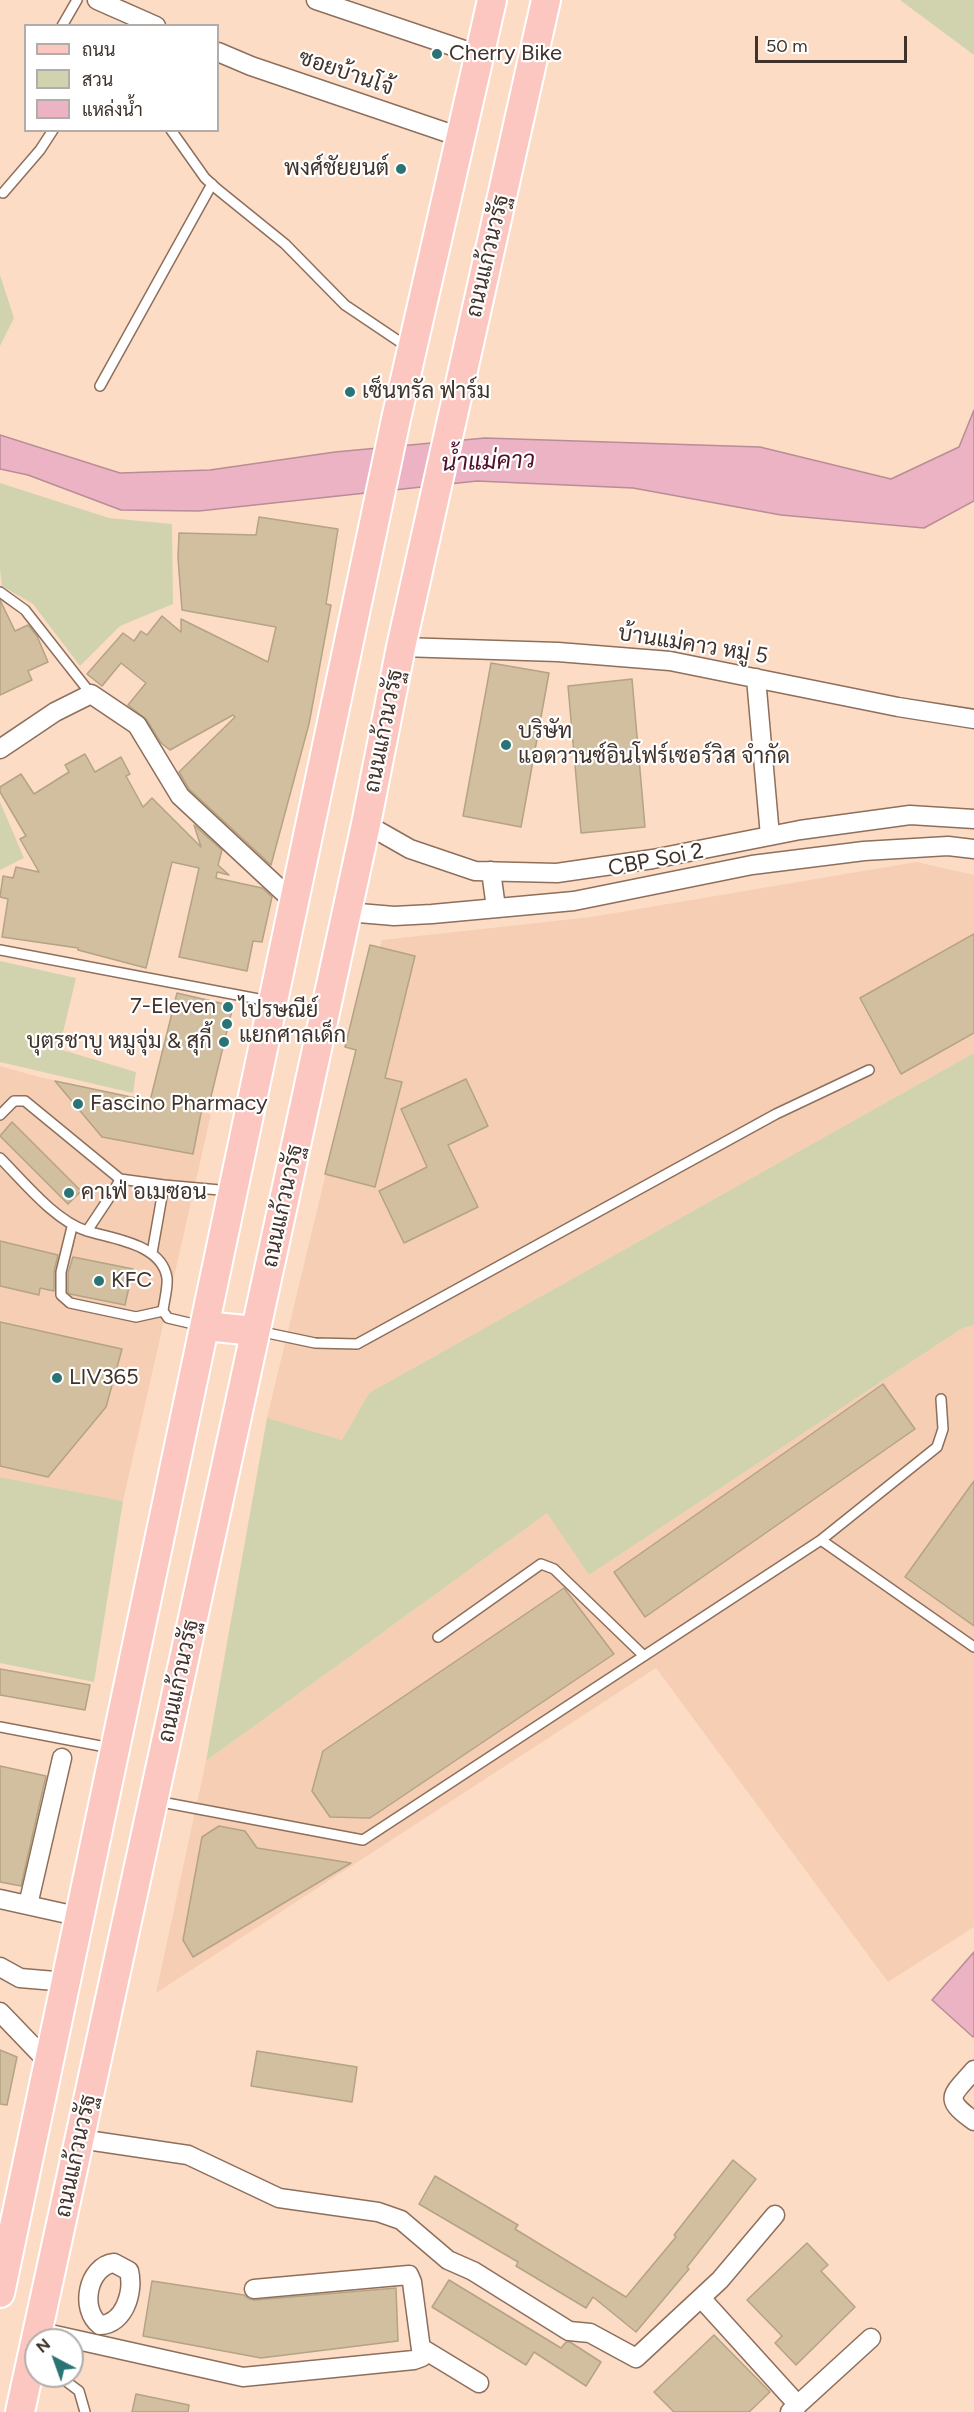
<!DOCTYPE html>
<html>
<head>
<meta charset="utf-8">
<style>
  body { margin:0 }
  #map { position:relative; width:974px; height:2412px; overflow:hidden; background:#fddcc6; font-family:Figtree,Sarabun,sans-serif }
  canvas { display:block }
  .legend { position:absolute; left:24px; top:24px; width:195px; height:108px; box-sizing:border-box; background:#fff; border:2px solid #b3adaa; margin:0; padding:8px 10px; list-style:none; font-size:18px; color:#40332b }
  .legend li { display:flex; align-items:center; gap:12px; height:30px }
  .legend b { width:30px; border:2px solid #b3adaa }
  .north { position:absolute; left:24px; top:2328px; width:60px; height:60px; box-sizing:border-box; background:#fff; border:2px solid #b3adaa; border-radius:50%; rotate:319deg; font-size:16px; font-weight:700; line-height:24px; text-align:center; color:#40332b }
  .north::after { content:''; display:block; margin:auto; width:21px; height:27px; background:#2a7475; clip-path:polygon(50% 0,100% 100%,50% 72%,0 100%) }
  .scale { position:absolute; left:755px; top:36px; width:152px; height:27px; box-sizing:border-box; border:3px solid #40332b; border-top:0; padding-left:8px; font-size:18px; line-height:21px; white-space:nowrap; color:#40332b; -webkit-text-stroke:4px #fff; paint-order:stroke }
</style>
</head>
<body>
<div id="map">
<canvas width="974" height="2412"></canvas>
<ul class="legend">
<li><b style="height:8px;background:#fdc7c1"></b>ถนน</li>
<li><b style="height:16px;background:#d0d3ae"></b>สวน</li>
<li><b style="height:16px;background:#ecb3c4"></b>แหล่งน้ำ</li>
</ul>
<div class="north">N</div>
<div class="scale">50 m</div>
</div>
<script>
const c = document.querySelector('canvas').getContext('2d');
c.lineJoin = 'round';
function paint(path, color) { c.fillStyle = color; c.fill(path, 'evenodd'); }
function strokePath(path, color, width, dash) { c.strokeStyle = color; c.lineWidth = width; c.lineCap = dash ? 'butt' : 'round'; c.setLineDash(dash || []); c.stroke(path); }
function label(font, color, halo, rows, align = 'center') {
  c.font = font + ' Figtree,Sarabun,sans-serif'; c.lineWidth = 4.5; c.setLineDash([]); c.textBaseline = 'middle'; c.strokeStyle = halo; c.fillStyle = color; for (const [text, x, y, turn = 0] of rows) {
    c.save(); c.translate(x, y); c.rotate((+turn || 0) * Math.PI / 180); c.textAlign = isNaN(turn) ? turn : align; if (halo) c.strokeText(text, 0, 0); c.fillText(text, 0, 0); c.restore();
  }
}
paint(new Path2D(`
  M 916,862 L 974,875 L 974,1053 L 369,1393 L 342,1440 L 267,1418 L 382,940 L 591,917 Z
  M 0,1066 L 39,1077 L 211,1114 L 123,1501 L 0,1477 Z
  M 974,1325 L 974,1927 L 888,1982 L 656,1668 L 156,1993 L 206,1761 L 548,1512 L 589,1575 L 961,1329 Z`), '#f6ceb4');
paint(new Path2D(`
  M 900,0 L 974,0 L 974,55 Z
  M 0,275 L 14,318 L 0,346 Z
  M 0,483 L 109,518 L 172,524 L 173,604 L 120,626 L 80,666 L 33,604 L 2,586 L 0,570 Z
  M 0,802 L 24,858 L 0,870 Z
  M 0,961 L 76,978 L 59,1049 L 136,1072 L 133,1093 L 0,1062 Z
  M 974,1053 L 974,1325 L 961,1329 L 589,1575 L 547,1513 L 206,1761 L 267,1418 L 342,1440 L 369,1393 Z
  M 0,1477 L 123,1501 L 94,1682 L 0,1663 Z`), '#d0d3ae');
const water = new Path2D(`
  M 974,410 L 974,501 L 924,528 L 781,515 L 633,488 L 477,481 L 199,511 L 121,510 L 28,475 L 0,469 L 0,435 L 120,473 L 210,470 L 335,452 L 485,438 L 760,447 L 891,479 L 959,447 Z
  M 974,1952 L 974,2035 L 973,2037 L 932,2000 Z`);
paint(water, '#ecb3c4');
strokePath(water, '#b88d96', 1.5);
const building = new Path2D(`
  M 259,517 L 338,529 L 326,604 L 331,605 L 309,724 L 271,865 L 189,789 L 179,772 L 235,717 L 233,715 L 170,750 L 161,743 L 146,719 L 128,705 L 146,683 L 121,663 L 102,686 L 87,674 L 123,633 L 134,641 L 141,631 L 147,635 L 162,616 L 181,632 L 181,619 L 268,662 L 276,627 L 182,610 L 178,558 L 179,533 L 256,535 Z
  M 0,600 L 15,631 L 28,625 L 37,636 L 48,662 L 28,671 L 32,680 L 0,695 Z
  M 491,663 L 549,673 L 521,827 L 463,816 Z
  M 632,679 L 645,827 L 581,833 L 568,686 Z
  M 85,754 L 95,772 L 121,757 L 130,774 L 126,776 L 143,807 L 152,798 L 201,847 L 194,825 L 222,850 L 218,865 L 229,875 L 217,872 L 216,878 L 262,888 L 272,897 L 262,942 L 253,941 L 247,971 L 179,957 L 199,868 L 172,862 L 146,968 L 78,950 L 78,948 L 2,937 L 8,899 L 0,897 L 3,876 L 13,878 L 16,867 L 39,872 L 20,839 L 26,836 L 0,792 L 0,787 L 21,774 L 34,794 L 69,772 L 65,765 Z
  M 974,934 L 974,1033 L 901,1074 L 860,998 Z
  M 370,945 L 415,956 L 385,1078 L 402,1082 L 375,1187 L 325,1174 L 356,1050 L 345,1047 Z
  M 177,993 L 233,1006 L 208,1109 L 202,1108 L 193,1154 L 102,1137 L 55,1081 L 150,1101 Z
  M 466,1079 L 488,1126 L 448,1145 L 478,1207 L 404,1243 L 379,1191 L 427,1167 L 401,1109 Z
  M 12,1122 L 81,1191 L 68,1204 L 0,1136 Z
  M 0,1241 L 58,1255 L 54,1272 L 54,1291 L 40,1288 L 39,1295 L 0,1286 Z
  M 73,1257 L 133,1269 L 125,1305 L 70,1294 L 68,1292 L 68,1273 Z
  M 0,1322 L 122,1349 L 106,1407 L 48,1477 L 0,1466 Z
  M 883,1384 L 915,1429 L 645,1617 L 614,1572 Z
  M 974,1481 L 974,1626 L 905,1577 Z
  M 564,1588 L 614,1654 L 370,1818 L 330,1817 L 312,1791 L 323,1751 Z
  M 0,1669 L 90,1685 L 85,1710 L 0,1695 Z
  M 0,1766 L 46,1776 L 21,1886 L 0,1882 Z
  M 219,1826 L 245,1831 L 257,1848 L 351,1863 L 193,1957 L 183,1940 L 202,1837 Z
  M 0,2050 L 17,2057 L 7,2105 L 0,2104 Z
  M 257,2051 L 357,2067 L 352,2102 L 251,2086 Z
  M 733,2160 L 756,2179 L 687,2267 L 689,2269 L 636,2332 L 593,2297 L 586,2308 L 516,2266 L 518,2262 L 419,2204 L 435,2176 L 518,2225 L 515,2229 L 626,2297 L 676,2237 L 674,2235 Z
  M 807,2243 L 828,2265 L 821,2271 L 855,2307 L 796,2365 L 775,2343 L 782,2336 L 747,2300 Z
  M 449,2280 L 561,2348 L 566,2342 L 570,2342 L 601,2362 L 586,2386 L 534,2352 L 526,2365 L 432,2307 Z
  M 152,2281 L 244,2295 L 249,2299 L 255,2300 L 396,2288 L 398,2341 L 261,2358 L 143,2336 Z
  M 714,2335 L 770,2392 L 749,2412 L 674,2412 L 654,2392 Z
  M 136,2394 L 189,2405 L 188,2412 L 132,2412 Z`);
paint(building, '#d1bf9f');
strokePath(building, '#b4a384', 1.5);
const lane = new Path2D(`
  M 62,26 L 77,0
  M 171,130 L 205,178 L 217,189 L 285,244 L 345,305 L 409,348
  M 3,193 L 40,150 L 53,130
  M 100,386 L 212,184
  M 0,592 L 25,610 L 91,694
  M 0,950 L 269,1001
  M 0,1115 L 14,1101 L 25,1101 L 120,1179 L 164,1185 L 152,1253
  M 0,1158 C 24,1182 55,1221 87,1231
  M 120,1179 L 115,1189 L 87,1231 C 113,1239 162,1244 167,1278 C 168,1288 164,1301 163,1311 L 168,1318 L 202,1326
  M 164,1185 L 231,1191
  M 72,1227 L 61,1272 L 61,1295 L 70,1303 L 136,1317 L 163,1311
  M 258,1331 L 315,1343 L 357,1344 L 776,1114 L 869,1070
  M 821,1540 L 937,1447 L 943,1429 L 941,1399
  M 438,1637 L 541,1564 L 554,1569 L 644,1656
  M 0,1727 L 111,1748
  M 156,1801 L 363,1840 L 821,1540 L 974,1647
  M 59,2376 L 79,2391 L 85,2412`);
const street = new Path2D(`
  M 97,0 L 156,26
  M 316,0 L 479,55
  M 218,52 L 251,66 L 460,137
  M 401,647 L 558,652 L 670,661 L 898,707 L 974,719
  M 756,678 L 770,836
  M 0,749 L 55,712 L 91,694 L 137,725 L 180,796 L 294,902
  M 366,824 L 410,849 L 475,871 L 557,873 L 653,859 L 800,830 L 910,815 L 974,819
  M 491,871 L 496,908
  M 347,912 L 394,916 L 432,914 L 574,901 L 752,865 L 864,851 L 948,846 L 974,849
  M 0,1899 L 81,1917
  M 28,1905 L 62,1758
  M 0,1967 L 20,1978 L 67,1982
  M 0,2012 L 50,2064
  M 974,2070 C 952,2096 942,2098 974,2121
  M 80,2139 L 188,2155 L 279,2198 L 378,2212 L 401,2220 L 448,2260 L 473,2271 L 569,2331 L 590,2333 L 636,2358 L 720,2280 L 775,2215
  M 114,2263 L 129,2271 C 134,2291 125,2324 100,2325 C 79,2309 88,2266 114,2263 Z
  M 701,2298 L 798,2405
  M 37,2331 L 243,2377 L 414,2360 L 422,2357 L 412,2282 L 409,2275 L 254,2289
  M 423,2349 L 479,2383
  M 790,2412 L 871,2338`);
const primary = new Path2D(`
  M 205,1326 L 255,1331
  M 0,2293 L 396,419 L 492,0
  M 20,2412 L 366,824 L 401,647 L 546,0`);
strokePath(lane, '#8d6f5c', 12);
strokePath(street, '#8d6f5c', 21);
strokePath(primary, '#fff', 32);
strokePath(lane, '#fff', 9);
strokePath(street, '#fff', 18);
strokePath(primary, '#fdc7c1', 28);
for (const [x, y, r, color] of [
  [437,54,6,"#2a7475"],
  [401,169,6,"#2a7475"],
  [350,392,6,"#2a7475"],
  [506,745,6,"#2a7475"],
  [228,1007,6,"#2a7475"],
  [227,1024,6,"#2a7475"],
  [224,1042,6,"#2a7475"],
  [78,1104,6,"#2a7475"],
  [69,1193,6,"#2a7475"],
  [99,1281,6,"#2a7475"],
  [57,1378,6,"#2a7475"]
]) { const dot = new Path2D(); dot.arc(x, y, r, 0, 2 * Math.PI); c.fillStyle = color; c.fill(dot); strokePath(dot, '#fff', 2); }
label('22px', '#40332b', '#fff', [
  ["Cherry Bike",449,54],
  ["พงศ์ชัยยนต์",389,169,"right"],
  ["เซ็นทรัล ฟาร์ม",362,392],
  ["บริษัท",518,732],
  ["แอดวานซ์อินโฟร์เซอร์วิส จำกัด",518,757],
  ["7-Eleven",216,1007,"right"],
  ["ไปรษณีย์",239,1011],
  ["แยกศาลเด็ก",239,1036],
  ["บุตรชาบู หมูจุ่ม & สุกี้",212,1042,"right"],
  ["Fascino Pharmacy",90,1104],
  ["คาเฟ่ อเมซอน",81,1193],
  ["KFC",111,1281],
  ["LIV365",69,1378]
], 'left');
label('22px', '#40332b', '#fff', [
  ["ซอยบ้านโจ้",346,73,19],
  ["ถนนแก้วนวรัฐ",488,256,-77],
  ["บ้านแม่คาว หมู่ 5",693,645,9],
  ["ถนนแก้วนวรัฐ",384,731,-79],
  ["CBP Soi 2",656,860,-11],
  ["ถนนแก้วนวรัฐ",283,1206,-78],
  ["ถนนแก้วนวรัฐ",179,1681,-78],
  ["ถนนแก้วนวรัฐ",76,2156,-78]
]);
label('italic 24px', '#510f2c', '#fff', [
  ["น้ำแม่คาว",488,462,-2]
]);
</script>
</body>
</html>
